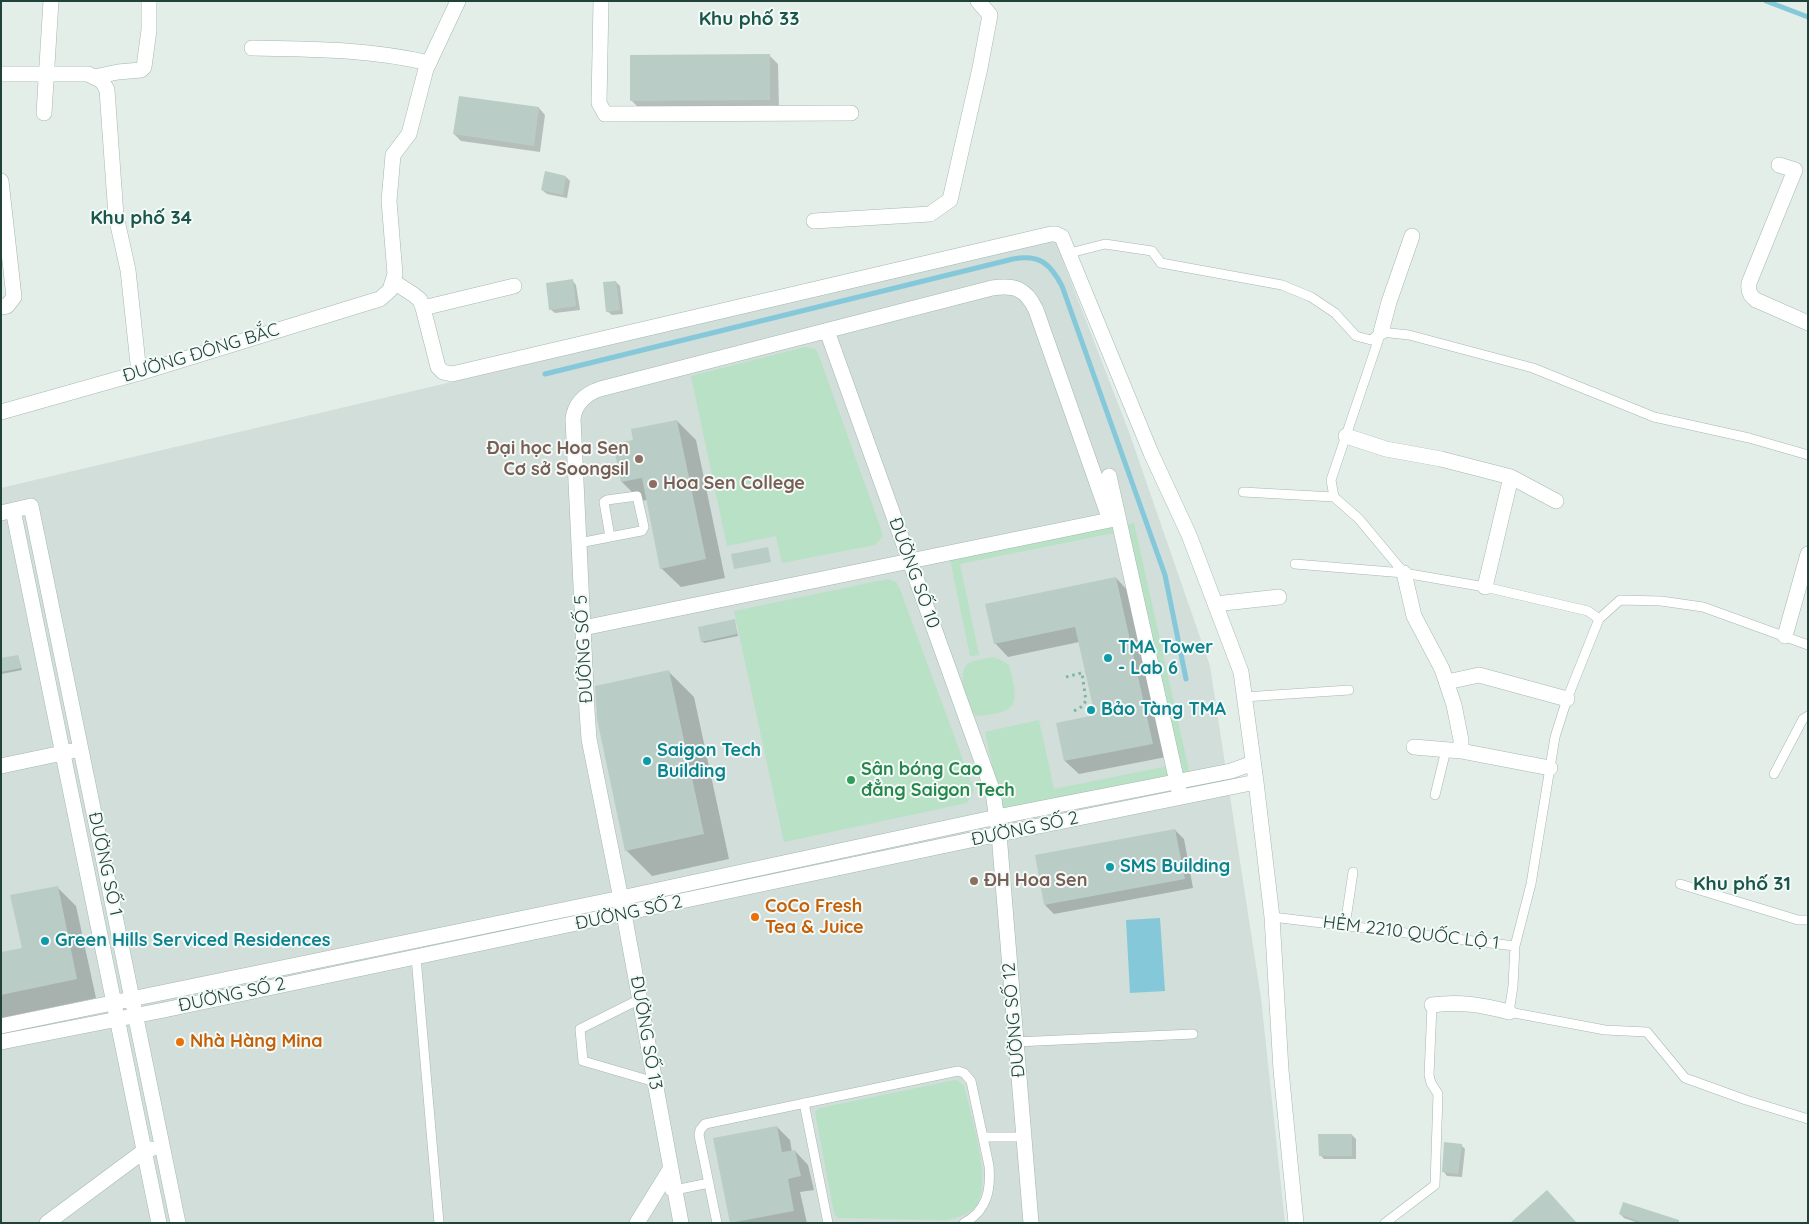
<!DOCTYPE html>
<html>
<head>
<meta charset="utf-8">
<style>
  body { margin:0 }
  #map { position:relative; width:1809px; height:1224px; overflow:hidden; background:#e3eee9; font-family:Quicksand,sans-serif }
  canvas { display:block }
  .frame { position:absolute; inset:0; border:2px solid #20423a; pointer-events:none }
</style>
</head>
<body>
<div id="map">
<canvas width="1809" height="1224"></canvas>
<div class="frame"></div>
</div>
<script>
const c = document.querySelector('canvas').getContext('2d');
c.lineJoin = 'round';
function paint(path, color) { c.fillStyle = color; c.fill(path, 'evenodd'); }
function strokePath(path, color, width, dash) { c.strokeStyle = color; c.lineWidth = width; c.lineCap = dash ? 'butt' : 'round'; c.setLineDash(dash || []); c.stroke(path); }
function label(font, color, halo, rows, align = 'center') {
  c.font = font + ' Quicksand,sans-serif'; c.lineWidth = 4; c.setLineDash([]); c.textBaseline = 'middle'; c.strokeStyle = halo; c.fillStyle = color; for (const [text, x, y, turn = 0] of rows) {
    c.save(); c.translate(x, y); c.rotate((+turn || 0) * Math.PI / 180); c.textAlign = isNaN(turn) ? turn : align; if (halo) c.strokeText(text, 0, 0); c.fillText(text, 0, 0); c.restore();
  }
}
paint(new Path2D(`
  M 1055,240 L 1129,432 L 1210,666 L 1261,998 L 1285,1223 L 1,1223 L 1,488 Z`), '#d1ded9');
paint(new Path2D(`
  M 805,347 L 815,349 L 818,353 L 882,532 L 882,537 L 875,545 L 782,563 L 776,536 L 727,546 L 691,376 Z
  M 1134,523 L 1189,771 L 1002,810 L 985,732 L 1039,720 L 1054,789 L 1178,764 L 1129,530 L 960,564 L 979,655 L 970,656 L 950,559 Z
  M 888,579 L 896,582 L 899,587 L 974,790 L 967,803 L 784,842 L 734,611 Z
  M 992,657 L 1001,660 L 1009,665 C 1012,679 1022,703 1005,711 C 997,714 986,715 977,716 L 969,712 C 967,701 956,669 969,663 C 975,660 985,659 992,657 Z
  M 955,1080 L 959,1081 L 964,1086 C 970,1112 994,1186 975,1207 C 967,1215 957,1218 947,1220 L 838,1218 L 834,1213 L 815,1112 L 820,1108 Z`), '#b9e1c6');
paint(new Path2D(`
  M 1160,918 L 1165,991 L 1130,993 L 1126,920 Z`), '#85c8d9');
paint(new Path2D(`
  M 769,55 L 778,64 L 779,109 L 641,110 L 632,101 Z
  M 539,108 L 545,115 L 540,152 L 461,141 L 454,134 Z
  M 566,177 L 570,181 L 567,198 L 547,194 L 542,190 Z
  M 572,280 L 576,285 L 580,310 L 555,313 L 550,309 Z
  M 616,282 L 620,286 L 623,314 L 612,315 L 607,311 Z
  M 677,421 L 696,440 L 725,578 L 681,587 L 661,568 L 647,500 L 641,501 L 622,482 L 615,445 L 635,441 Z
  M 1116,578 L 1129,592 L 1166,757 L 1079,774 L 1065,761 L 1096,716 L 1079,642 L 1008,657 L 995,643 Z
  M 734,620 L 738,636 L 704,643 L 702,641 Z
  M 18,656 L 22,670 L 1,674 L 1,659 Z
  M 669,672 L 694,697 L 729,859 L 652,876 L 626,850 Z
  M 1175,830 L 1184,839 L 1193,888 L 1054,914 L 1045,905 Z
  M 57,887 L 76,906 L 96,998 L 1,1018 L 1,954 L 23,949 Z
  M 777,1127 L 790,1140 L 792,1152 L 795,1151 L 808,1165 L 814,1190 L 800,1192 L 807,1223 L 732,1223 L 715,1139 Z
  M 1352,1135 L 1356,1139 L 1356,1159 L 1324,1159 L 1320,1155 Z
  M 1461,1145 L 1465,1149 L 1462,1177 L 1447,1176 L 1443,1171 Z
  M 1620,1214 L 1659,1223 L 1638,1223 L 1624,1218 Z`), '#0003');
strokePath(new Path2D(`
  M 1766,1 L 1808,17
  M 545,374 L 1013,259 C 1039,254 1050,263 1062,286 L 1165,575 L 1186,679`), '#85c8d9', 5);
paint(new Path2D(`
  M 770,54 L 770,100 L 630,101 L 630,55 Z
  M 459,96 L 539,107 L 534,146 L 453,134 Z
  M 545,171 L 566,176 L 563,195 L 541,190 Z
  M 573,279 L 576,306 L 549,310 L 546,283 Z
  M 616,281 L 620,310 L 606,312 L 603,282 Z
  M 677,420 L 706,559 L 660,569 L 642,478 L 621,482 L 613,444 L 633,440 L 631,429 Z
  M 768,547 L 771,562 L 734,569 L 731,554 Z
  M 1116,577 L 1153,744 L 1064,761 L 1056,723 L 1095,715 L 1075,627 L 994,644 L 985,604 Z
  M 735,619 L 737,634 L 701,642 L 698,627 Z
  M 18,655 L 21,668 L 1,672 L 1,658 Z
  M 669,670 L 704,834 L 625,851 L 597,719 L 595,686 Z
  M 1175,829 L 1185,879 L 1044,905 L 1035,855 Z
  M 58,886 L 77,979 L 1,995 L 1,952 L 22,948 L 10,895 Z
  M 777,1126 L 782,1152 L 795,1150 L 801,1176 L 788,1179 L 794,1211 L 730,1223 L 713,1138 Z
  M 1318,1134 L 1352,1134 L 1352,1156 L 1319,1156 Z
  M 1444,1142 L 1462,1144 L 1458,1174 L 1442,1172 Z
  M 1547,1190 L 1577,1223 L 1510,1223 Z
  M 1623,1202 L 1679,1220 L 1679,1223 L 1644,1223 L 1619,1214 Z`), '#baccc6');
const service = new Path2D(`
  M 1070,253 L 1105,244 L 1152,251 L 1161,263 L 1282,285 L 1311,297 L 1335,313 L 1356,336 L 1371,340 L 1381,332 L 1409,335 L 1533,368 L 1654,417 L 1749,438 L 1808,455
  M 1243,492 L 1334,497 L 1359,519 L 1404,573
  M 1334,497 L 1331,480 L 1381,332
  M 579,543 L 641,531 L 642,531 L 644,527 L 637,496 L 607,500 L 604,502 L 610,537
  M 1295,564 L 1404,573 L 1485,587 L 1588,611 L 1599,619
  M 1244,697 L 1349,690
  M 1774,774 L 1803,719 L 1808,716
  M 1435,795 L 1446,750
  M 1680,884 L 1798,920 L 1808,920
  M 1272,917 L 1515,946 L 1513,986 L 1509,1012 L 1605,1030 L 1647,1032 L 1685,1078 L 1746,1100 L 1808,1119
  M 1345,926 L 1353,872
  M 1515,946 L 1531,884 L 1555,737 L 1567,699 L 1599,619 L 1620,600 L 1661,601 L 1703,607 L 1808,645
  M 416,957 L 439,1223
  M 640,999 L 580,1029 L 583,1061 L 655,1082
  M 1015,1042 L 1193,1034
  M 804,1103 L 828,1223
  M 983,1137 L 1024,1137
  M 670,1191 L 709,1183
  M 717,1223 L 699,1135 L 700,1130 L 705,1124 L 958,1071 L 964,1073 L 971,1081 L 989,1166 C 991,1190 987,1211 964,1223
  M 1385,1223 L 1435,1185 L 1438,1094 L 1431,1083 L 1429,1075 L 1432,1005`);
const minor = new Path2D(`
  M 601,1 L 599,103 L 605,114 L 851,113
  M 252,48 C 313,49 369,49 429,63
  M 1,74 L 88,74 L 102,81 L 107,90 L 116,216 L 128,270 L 139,373
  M 94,77 L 118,72 L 141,70 L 144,67 L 149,30 L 149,1
  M 44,113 L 51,1
  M 1779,165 L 1795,170 L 1749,283 C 1748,290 1749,295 1756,300 L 1808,323
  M 1,181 L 14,297 L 7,306 L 1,307
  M 814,221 L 930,214 L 950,200 L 980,68 L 990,15 L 978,1
  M 394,282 L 414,295 L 420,300 L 423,308 L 438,367 L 443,372 L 452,374 L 1051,234 L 1056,234 L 1062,237 L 1151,453 L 1189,535 L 1241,672 L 1256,782 L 1272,917 L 1281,1070 L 1296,1223
  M 423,308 L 514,286
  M 827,331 L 993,792 L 999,834 L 1031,1223
  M 1381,332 L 1389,302 L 1412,236
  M 1346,436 L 1386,449 L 1441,459 L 1511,477 L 1556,501
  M 1109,476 L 1179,791
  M 13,510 L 159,1223
  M 1,513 L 31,506 L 178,1223
  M 1404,573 L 1414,616 L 1442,669 L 1454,705 L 1461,740 L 1461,751 L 1550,768
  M 1485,587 L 1511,477
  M 1215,604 L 1279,597
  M 583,628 L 1110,520 L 1036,310 C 1026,288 1014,285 992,288 L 600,389 C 585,394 575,403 573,419 L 587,711 L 589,739 L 624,914 L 681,1223
  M 1785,636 L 1808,554
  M 1447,682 L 1479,675 L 1567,699
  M 1414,747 L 1461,751
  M 1,766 L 72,751
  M 1432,1005 C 1460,1001 1482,1005 1509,1012
  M 1,1026 L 621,898 L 997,817 L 1231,771 L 1253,763
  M 1,1042 L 164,1010 L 999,834 L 1256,782
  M 47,1223 L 144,1151 L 151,1149
  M 637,1223 L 671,1168`);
const tertiary = new Path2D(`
  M 1,412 L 139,373 L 373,301 L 380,299 L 390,290 L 395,274 L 389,201 L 393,155 L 409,134 L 426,69 L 458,1`);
strokePath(service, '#a5b7b1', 10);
strokePath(minor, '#a5b7b1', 16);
strokePath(tertiary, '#a5b7b1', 16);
strokePath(new Path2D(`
  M 1066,677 L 1085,672
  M 1074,711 L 1081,707 L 1086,701 L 1082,673`), '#80b5a6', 3, [2.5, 4]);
strokePath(service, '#fff', 9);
strokePath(minor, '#fff', 15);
strokePath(tertiary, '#fff', 15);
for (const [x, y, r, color] of [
  [639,459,5,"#8d6e63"],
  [653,484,5,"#8d6e63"],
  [1108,658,5,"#0f9aa8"],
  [1091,710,5,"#0f9aa8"],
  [647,761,5,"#0f9aa8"],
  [851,780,5,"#2e9e5b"],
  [1110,867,5,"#0f9aa8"],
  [974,881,5,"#8d6e63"],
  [755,917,5,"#e8710a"],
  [45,941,5,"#0f9aa8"],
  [180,1042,5,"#e8710a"]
]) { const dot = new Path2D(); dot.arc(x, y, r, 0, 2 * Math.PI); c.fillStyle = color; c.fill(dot); strokePath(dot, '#f4faf7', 2); }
label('18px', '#20423a', '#f4faf7', [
  ["ĐƯỜNG ĐÔNG BẮC",201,353,-17],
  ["ĐƯỜNG SỐ 10",914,573,70],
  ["ĐƯỜNG SỐ 5",584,649,-93],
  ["ĐƯỜNG SỐ 2",1025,829,-12],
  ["ĐƯỜNG SỐ 1",105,864,78],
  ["ĐƯỜNG SỐ 2",629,913,-12],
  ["HẺM 2210 QUỐC LỘ 1",1411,933,7],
  ["ĐƯỜNG SỐ 2",232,995,-12],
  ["ĐƯỜNG SỐ 12",1014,1020,-95],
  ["ĐƯỜNG SỐ 13",646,1033,80]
]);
label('bold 18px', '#785e54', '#f4faf7', [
  ["Đại học Hoa Sen",629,449,"right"],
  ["Cơ sở Soongsil",629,470,"right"],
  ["Hoa Sen College",663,484],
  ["ĐH Hoa Sen",984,881]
], 'left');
label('bold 18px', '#0d838f', '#f4faf7', [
  ["TMA Tower",1118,648],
  ["- Lab 6",1118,669],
  ["Bảo Tàng TMA",1101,710],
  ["Saigon Tech",657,751],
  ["Building",657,772],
  ["SMS Building",1120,867],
  ["Green Hills Serviced Residences",55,941]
], 'left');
label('bold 18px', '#27864d', '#f4faf7', [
  ["Sân bóng Cao",861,770],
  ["đẳng Saigon Tech",861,791]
], 'left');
label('bold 18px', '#c56008', '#f4faf7', [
  ["CoCo Fresh",765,907],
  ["Tea & Juice",765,928],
  ["Nhà Hàng Mina",190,1042]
], 'left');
label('bold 19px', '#1a564a', '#f4faf7', [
  ["Khu phố 33",749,19],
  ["Khu phố 34",141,218],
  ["Khu phố 31",1742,884]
]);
</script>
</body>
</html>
